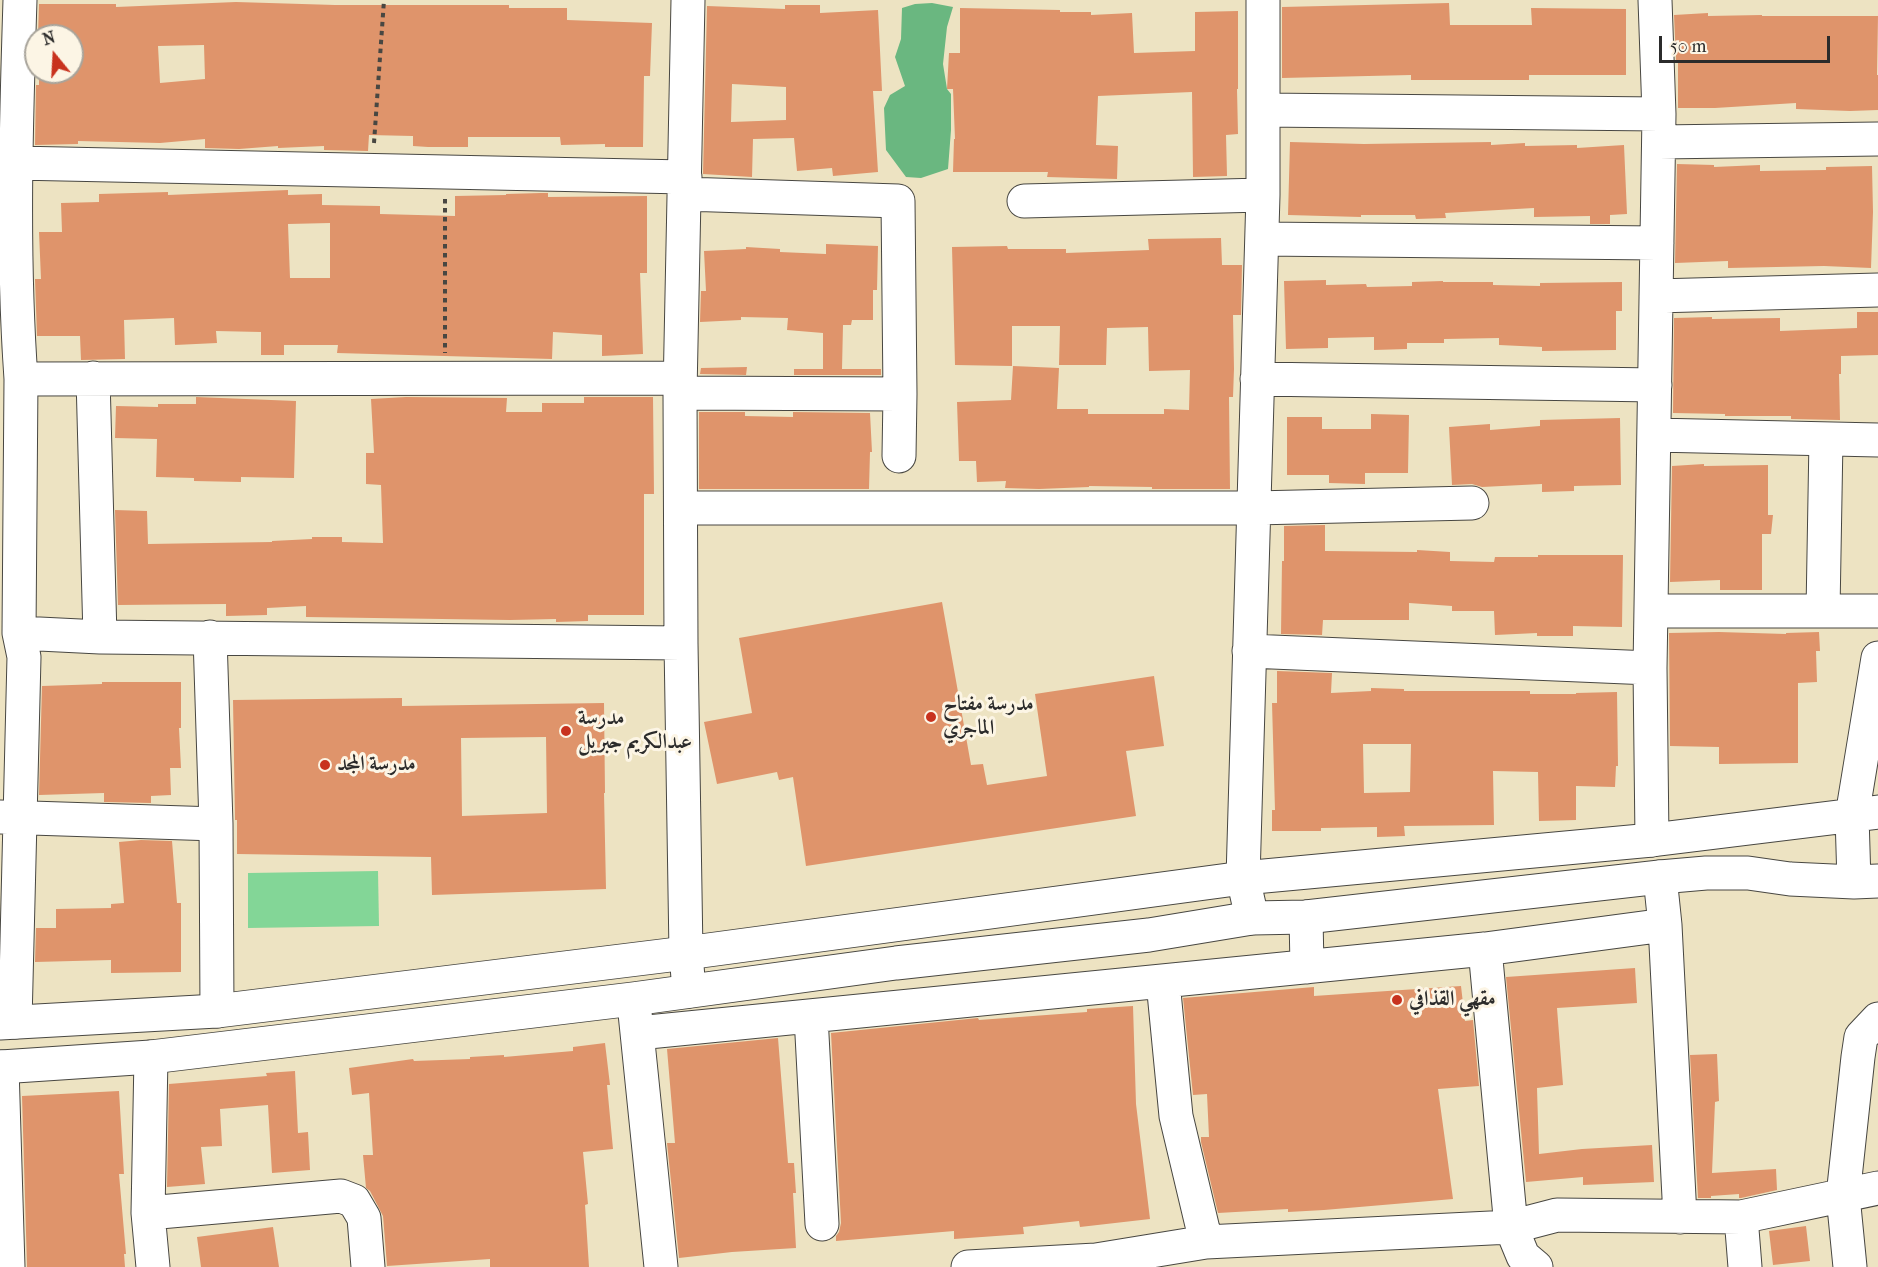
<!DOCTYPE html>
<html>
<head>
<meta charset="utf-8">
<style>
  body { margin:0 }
  #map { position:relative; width:1878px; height:1267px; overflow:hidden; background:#ede3c2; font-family:"IM FELL French Canon",serif }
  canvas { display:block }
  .north { position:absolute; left:24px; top:24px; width:60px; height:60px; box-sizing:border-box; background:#fcf5e5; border:2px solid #a8a49b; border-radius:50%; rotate:342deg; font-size:16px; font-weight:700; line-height:24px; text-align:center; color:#2b2b2b }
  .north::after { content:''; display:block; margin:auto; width:21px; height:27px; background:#c8321e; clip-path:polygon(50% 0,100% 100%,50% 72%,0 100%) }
  .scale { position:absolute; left:1659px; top:36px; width:171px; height:27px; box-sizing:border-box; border:3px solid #2b2b2b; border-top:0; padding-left:8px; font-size:18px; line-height:21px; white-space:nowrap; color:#2b2b2b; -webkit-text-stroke:4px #fcf5e5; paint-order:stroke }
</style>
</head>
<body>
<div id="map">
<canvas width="1878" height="1267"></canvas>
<div class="north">N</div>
<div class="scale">50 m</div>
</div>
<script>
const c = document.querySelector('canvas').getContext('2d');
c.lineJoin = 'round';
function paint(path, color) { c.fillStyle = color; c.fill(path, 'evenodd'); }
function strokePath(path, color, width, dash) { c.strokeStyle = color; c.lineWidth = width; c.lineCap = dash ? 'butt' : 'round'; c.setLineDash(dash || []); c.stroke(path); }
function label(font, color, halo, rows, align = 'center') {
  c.font = font + ' "IM FELL French Canon",Amiri,serif'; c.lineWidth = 6; c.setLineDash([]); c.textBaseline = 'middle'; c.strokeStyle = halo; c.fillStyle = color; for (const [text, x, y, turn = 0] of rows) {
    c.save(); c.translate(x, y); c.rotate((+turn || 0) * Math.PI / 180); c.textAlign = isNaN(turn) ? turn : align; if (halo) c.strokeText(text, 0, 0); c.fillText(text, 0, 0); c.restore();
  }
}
paint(new Path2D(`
  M 378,871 L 379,926 L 248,928 L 248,873 Z`), '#83d697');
paint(new Path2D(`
  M 932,3 L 953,7 L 947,27 L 943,64 L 947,89 L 951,94 L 951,130 L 948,169 L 921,178 L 906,177 L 886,150 L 884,108 L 890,95 L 905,86 L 895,57 L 901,39 L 902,8 L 915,4 Z`), '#6ab780');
paint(new Path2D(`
  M 236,2 L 335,5 L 509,5 L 509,8 L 567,8 L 567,20 L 652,23 L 650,76 L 644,76 L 643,147 L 605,147 L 605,144 L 561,145 L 560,137 L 468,137 L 468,147 L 428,147 L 413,146 L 413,136 L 369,135 L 368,151 L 324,150 L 324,146 L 278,148 L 278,146 L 239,149 L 205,148 L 205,139 L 160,143 L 78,141 L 78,144 L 35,145 L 36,85 L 39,85 L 39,72 L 72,72 L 72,36 L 38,36 L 39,4 L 116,4 L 116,7 ZM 204,45 L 205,79 L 160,83 L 158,46 Z
  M 1449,3 L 1450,25 L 1532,25 L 1531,8 L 1626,9 L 1626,75 L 1529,75 L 1529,80 L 1411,80 L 1411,75 L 1282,78 L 1282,7 Z
  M 785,5 L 820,5 L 820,13 L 878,10 L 882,91 L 873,91 L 878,172 L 833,176 L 832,168 L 797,171 L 794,138 L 753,139 L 752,177 L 703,174 L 707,6 L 785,9 ZM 732,84 L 786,87 L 786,120 L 731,122 Z
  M 960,8 L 1060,10 L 1060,12 L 1091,12 L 1091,15 L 1132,13 L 1134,53 L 1195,51 L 1195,12 L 1238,11 L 1238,89 L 1237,89 L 1238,134 L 1226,135 L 1227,176 L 1193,177 L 1192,92 L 1098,96 L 1096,145 L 1118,146 L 1117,179 L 1047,177 L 1048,172 L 953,172 L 954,139 L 955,139 L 953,89 L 947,89 L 949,53 L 960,53 Z
  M 1708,13 L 1708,16 L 1762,15 L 1762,16 L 1878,16 L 1877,75 L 1878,75 L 1878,110 L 1850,111 L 1796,109 L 1796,103 L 1715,108 L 1678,108 L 1678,60 L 1676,60 L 1674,15 Z
  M 1290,142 L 1364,144 L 1491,142 L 1491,145 L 1525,143 L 1525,146 L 1577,145 L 1577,148 L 1624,145 L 1627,214 L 1610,215 L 1610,224 L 1590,224 L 1590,216 L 1534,217 L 1534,208 L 1445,213 L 1446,218 L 1416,219 L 1415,215 L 1361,215 L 1361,217 L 1288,215 Z
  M 1677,164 L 1714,165 L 1714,167 L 1760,165 L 1760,171 L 1826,170 L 1826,167 L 1872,166 L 1873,212 L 1871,268 L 1824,266 L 1728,268 L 1728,261 L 1675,263 Z
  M 288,190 L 288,195 L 322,194 L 322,205 L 380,206 L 380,214 L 455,216 L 455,196 L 506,195 L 506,194 L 541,193 L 548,193 L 548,197 L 647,196 L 647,273 L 640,273 L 643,354 L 602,356 L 602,335 L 553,332 L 552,359 L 337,353 L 338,345 L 284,345 L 284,355 L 261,355 L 261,332 L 216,331 L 217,343 L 175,345 L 174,318 L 124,320 L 125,359 L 81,360 L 80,336 L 37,336 L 35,279 L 41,279 L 39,232 L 62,232 L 61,203 L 99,202 L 99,194 L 168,192 L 168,195 ZM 330,223 L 330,278 L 290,278 L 288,224 Z
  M 1221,238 L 1222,265 L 1242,265 L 1241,315 L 1233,315 L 1234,369 L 1233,397 L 1229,397 L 1230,489 L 1152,489 L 1152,487 L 1089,486 L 1089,487 L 1039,489 L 1005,488 L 1006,481 L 977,482 L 976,461 L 959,461 L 957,402 L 1011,400 L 1013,366 L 1059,368 L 1057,409 L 1088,409 L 1088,414 L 1164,414 L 1164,409 L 1189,410 L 1190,370 L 1149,371 L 1148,327 L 1107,328 L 1106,365 L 1059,365 L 1060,326 L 1012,326 L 1012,366 L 955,365 L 952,247 L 1007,246 L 1008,249 L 1066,249 L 1066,253 L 1149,250 L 1148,239 Z
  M 826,244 L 878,246 L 877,290 L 873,290 L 873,320 L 852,320 L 851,325 L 843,325 L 842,369 L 881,369 L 881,375 L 794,375 L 794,369 L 823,369 L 823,333 L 787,330 L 788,318 L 741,317 L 741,320 L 700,322 L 701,291 L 706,291 L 704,251 L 746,249 L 746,247 L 780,249 L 780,252 L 826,254 Z
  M 1326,280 L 1326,285 L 1366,284 L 1367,287 L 1412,286 L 1412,282 L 1443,281 L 1443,282 L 1493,282 L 1493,285 L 1540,286 L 1540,283 L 1622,282 L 1622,311 L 1616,311 L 1616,350 L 1542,351 L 1542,347 L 1499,345 L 1499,338 L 1444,339 L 1444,343 L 1407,343 L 1407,349 L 1374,350 L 1374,337 L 1328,338 L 1328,348 L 1286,349 L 1284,281 Z
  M 1857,312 L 1878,312 L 1878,355 L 1841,356 L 1841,374 L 1839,374 L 1840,420 L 1791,419 L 1791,416 L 1725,416 L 1725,414 L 1673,413 L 1674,318 L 1712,317 L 1712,319 L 1780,318 L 1780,331 L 1857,328 Z
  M 747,367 L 746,375 L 700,374 L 701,368 Z
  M 196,397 L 296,401 L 294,478 L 241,477 L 241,482 L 194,481 L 194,478 L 156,477 L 157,439 L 115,438 L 116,406 L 158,407 L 158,404 L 196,404 Z
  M 406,397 L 507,398 L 506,412 L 542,412 L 542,403 L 584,403 L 584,397 L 653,397 L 654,494 L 644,494 L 644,615 L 588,615 L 588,621 L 556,622 L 556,619 L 510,620 L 306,617 L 306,606 L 267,608 L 267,615 L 226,616 L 226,604 L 118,605 L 115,510 L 147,511 L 148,544 L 272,542 L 272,541 L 312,539 L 312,537 L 342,537 L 342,542 L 383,543 L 381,485 L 366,484 L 366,453 L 374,453 L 371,399 Z
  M 699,412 L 745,412 L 745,416 L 793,417 L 793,412 L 870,413 L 872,452 L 870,452 L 869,489 L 699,489 Z
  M 1371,414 L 1409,415 L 1408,473 L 1365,473 L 1365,484 L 1329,483 L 1329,475 L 1287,475 L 1287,417 L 1322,417 L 1322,429 L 1371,429 Z
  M 1620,418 L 1621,485 L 1574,486 L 1574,491 L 1542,492 L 1542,484 L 1482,487 L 1472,484 L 1452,485 L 1449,427 L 1490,424 L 1490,430 L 1540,426 L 1540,420 Z
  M 1704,464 L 1704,466 L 1768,465 L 1768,515 L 1773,515 L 1771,534 L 1762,534 L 1762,590 L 1720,590 L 1720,580 L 1670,582 L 1672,466 Z
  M 1325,525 L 1325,551 L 1417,552 L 1417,550 L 1450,552 L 1450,561 L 1494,562 L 1495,557 L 1538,557 L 1538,555 L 1623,555 L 1622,627 L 1573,626 L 1573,636 L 1537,636 L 1537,633 L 1495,635 L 1494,611 L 1452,611 L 1452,606 L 1409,603 L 1409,620 L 1323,620 L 1322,635 L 1281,634 L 1282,561 L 1284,561 L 1284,526 Z
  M 942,602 L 971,765 L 983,764 L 987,785 L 1047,776 L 1035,694 L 1154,676 L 1164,746 L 1126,751 L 1136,816 L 806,866 L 793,777 L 779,780 L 777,772 L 717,784 L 704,722 L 752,713 L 739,638 Z
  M 1719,632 L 1786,634 L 1786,633 L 1819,632 L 1820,651 L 1816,651 L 1817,682 L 1798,683 L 1798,763 L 1719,764 L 1719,747 L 1670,746 L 1669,633 Z
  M 1277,671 L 1332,673 L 1331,693 L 1371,691 L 1371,688 L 1404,689 L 1404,691 L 1530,691 L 1530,694 L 1576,694 L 1576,693 L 1617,692 L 1618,766 L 1616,766 L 1615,787 L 1576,786 L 1576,820 L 1539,821 L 1538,772 L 1493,771 L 1494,825 L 1404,826 L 1405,836 L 1377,837 L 1377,827 L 1321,828 L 1321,831 L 1272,831 L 1272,810 L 1275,810 L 1272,703 L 1277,703 ZM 1363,744 L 1411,744 L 1410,792 L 1364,793 Z
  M 102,682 L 181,682 L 181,728 L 179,728 L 181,768 L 170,768 L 171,795 L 151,796 L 151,803 L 104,802 L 104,793 L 39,795 L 42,686 L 102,684 Z
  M 402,698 L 402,706 L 604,703 L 605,793 L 604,793 L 606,889 L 432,895 L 431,857 L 237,854 L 237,820 L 235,820 L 233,700 ZM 546,737 L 547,813 L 462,816 L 461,738 Z
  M 141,840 L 172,841 L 177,903 L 181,903 L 181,972 L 111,973 L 111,960 L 35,962 L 36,928 L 56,928 L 56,909 L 111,908 L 111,904 L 124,903 L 119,842 Z
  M 1635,968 L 1637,1003 L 1557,1008 L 1563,1085 L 1537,1088 L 1539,1154 L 1582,1149 L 1652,1145 L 1654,1182 L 1583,1185 L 1583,1177 L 1526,1182 L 1506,977 Z
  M 1461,986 L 1465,1021 L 1473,1020 L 1479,1086 L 1438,1089 L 1453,1199 L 1324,1210 L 1288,1212 L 1288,1209 L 1218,1213 L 1201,1142 L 1201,1137 L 1209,1137 L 1207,1094 L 1193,1095 L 1183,998 L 1314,987 L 1314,996 Z
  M 1133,1006 L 1136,1104 L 1150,1219 L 1080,1227 L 1079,1221 L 1023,1227 L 1024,1234 L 954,1239 L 954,1231 L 836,1241 L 836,1236 L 839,1232 L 841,1223 L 831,1033 L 978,1018 L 979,1020 L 1087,1012 L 1087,1009 Z
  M 778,1038 L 788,1163 L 794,1163 L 796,1193 L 793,1193 L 796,1248 L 732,1252 L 679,1258 L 667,1143 L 675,1143 L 667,1049 Z
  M 605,1043 L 610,1085 L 607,1085 L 613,1149 L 583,1152 L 588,1204 L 585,1205 L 589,1267 L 490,1267 L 490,1259 L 387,1266 L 383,1216 L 370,1191 L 366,1188 L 363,1155 L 373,1155 L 369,1093 L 352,1095 L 349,1068 L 413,1059 L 414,1061 L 470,1059 L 470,1057 L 504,1055 L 504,1057 L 573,1051 L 573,1047 Z
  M 1717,1054 L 1719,1101 L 1715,1102 L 1712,1173 L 1776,1169 L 1777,1190 L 1741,1198 L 1739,1198 L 1739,1194 L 1711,1196 L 1711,1198 L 1698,1198 L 1690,1055 Z
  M 295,1071 L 298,1133 L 308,1132 L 310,1170 L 272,1173 L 268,1105 L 220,1109 L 222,1146 L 201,1147 L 205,1184 L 167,1187 L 169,1084 L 267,1076 L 266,1073 Z
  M 119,1091 L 124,1174 L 119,1174 L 126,1254 L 124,1254 L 125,1267 L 27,1267 L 22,1096 Z
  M 1806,1226 L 1810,1261 L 1773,1265 L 1769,1231 Z
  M 273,1227 L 279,1267 L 201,1267 L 197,1237 Z`), '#df946b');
const minor = new Path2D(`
  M 688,0 L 680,393 L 681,643 L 686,953 L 689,991
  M 1263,110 L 1659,114
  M 1659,142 L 1878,139
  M 15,163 L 685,177
  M 684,194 L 898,201 L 900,394 L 899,456
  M 1024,201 L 1263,195
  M 1262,239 L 1657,243
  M 1656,296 L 1878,290
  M 93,378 L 100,637
  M 21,379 L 680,378
  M 1257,379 L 1655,385
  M 680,393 L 900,394
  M 1654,435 L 1878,440
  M 681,508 L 1254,508 L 1472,503
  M 1651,611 L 1878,611
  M 1823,611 L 1826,439
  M 19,633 L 100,637 L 681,643
  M 210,637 L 216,824 L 217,1011
  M 1249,651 L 1650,668
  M 0,817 L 216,824
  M 1652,840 L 1650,668 L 1659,114 L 1655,0
  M 1660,877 L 1665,925 L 1680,1217
  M 1306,917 L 1307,967
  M 1252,918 L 1243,878 L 1263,195 L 1263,0
  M 1485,949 L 1511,1227 L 1523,1256 L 1536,1267
  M 1163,982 L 1176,1116 L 1206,1242
  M 635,1013 L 661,1267
  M 811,1016 L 822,1224
  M 15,1022 L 24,657 L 19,633 L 21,379 C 12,253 16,126 20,0
  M 638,1033 L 1485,949 L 1665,925
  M 151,1057 L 148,1213 L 153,1267
  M 2,1067 L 8,1267
  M 148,1213 L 341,1196 L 354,1201 L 364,1218 L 368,1267
  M 1741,1217 L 1745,1267
  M 968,1267 L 1096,1260 L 1206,1242 L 1511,1227 L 1557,1215 L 1741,1217 L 1878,1188
  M 1850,1267 L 1843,1196 L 1858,1057 L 1861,1037 L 1878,1019`);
const major = new Path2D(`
  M 1854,882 L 1852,816 L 1878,658
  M 0,1023 L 217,1011 L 686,953 L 1243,878 L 1652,840 L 1878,812
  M 0,1067 L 151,1057 L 633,999 L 896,963 L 1149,935 L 1252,918 L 1306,917 L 1660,877 L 1706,873 L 1748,873 L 1790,879 L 1854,882 L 1878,881`);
strokePath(minor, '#484742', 35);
strokePath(major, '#484742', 35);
strokePath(new Path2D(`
  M 374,143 L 384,0
  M 445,199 L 445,353`), '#484742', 4, [4.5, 4.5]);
strokePath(minor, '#fff', 33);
strokePath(major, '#fff', 33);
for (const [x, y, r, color] of [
  [931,717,6,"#c8321e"],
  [566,731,6,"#c8321e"],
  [325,765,6,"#c8321e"],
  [1397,1000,6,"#c8321e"]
]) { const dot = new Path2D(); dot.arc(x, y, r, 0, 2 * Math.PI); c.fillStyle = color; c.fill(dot); strokePath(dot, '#fcf5e5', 2); }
label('bold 21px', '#2b2b2b', '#fcf5e5', [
  ["مدرسة مفتاح",943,705],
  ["الماجري",943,729],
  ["مدرسة",578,719],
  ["عبدالكريم جبريل",578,743],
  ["مدرسة المجد",337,765],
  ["مقهي القذافي",1409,1000]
], 'left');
</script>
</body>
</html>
